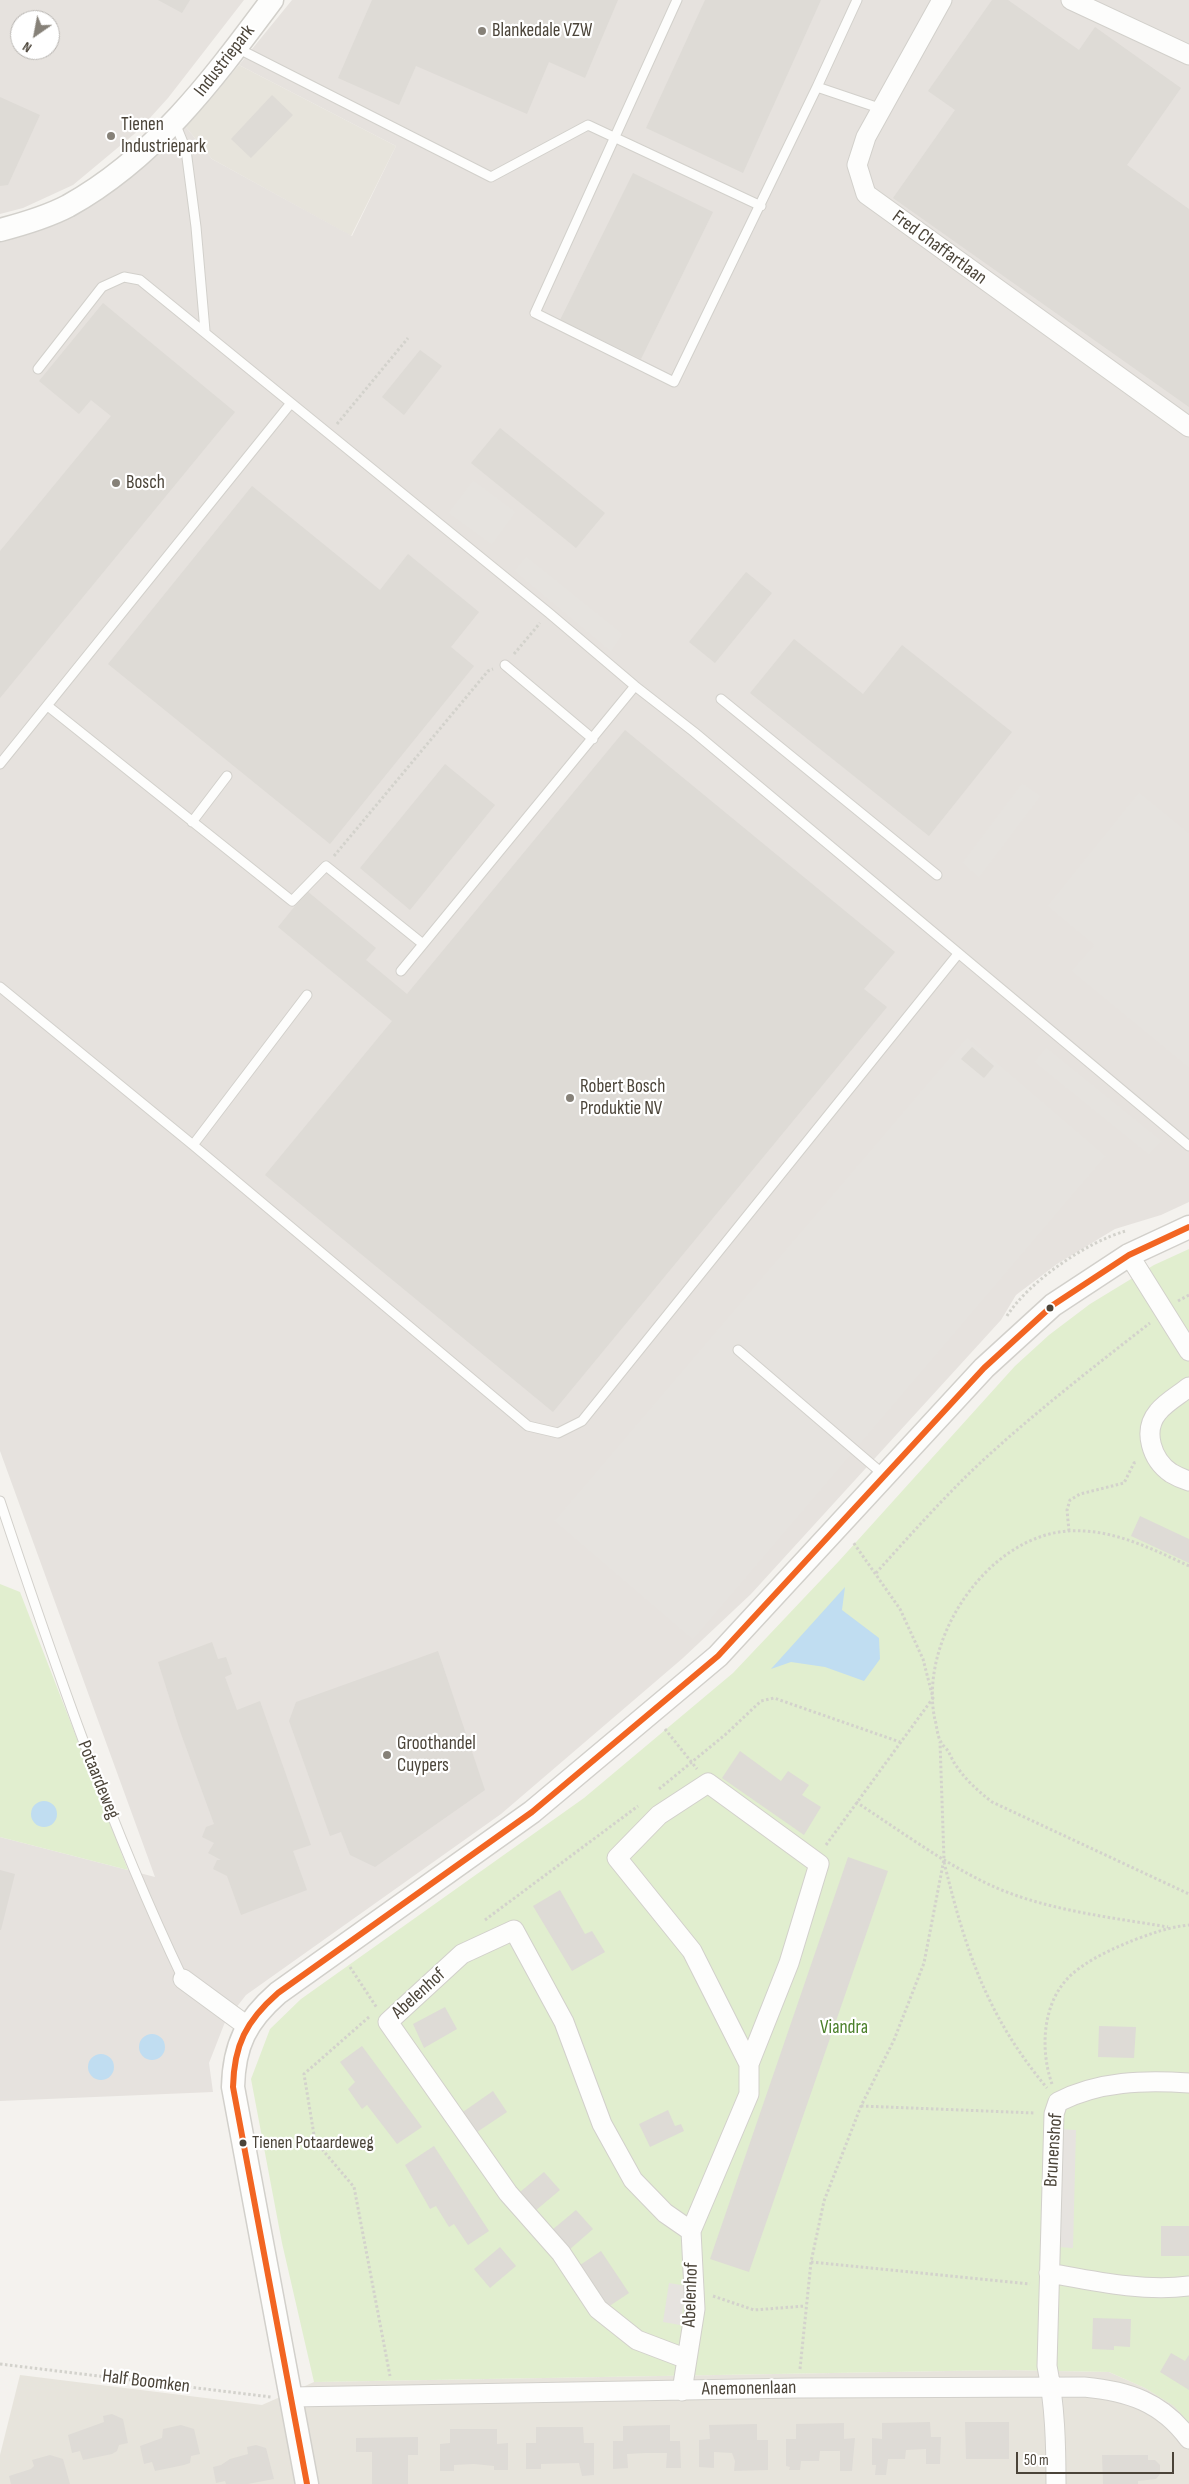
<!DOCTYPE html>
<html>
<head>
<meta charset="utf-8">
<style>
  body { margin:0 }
  #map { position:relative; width:1189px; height:2484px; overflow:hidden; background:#f4f2ee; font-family:"Sofia Sans Condensed",sans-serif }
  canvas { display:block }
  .north { position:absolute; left:10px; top:10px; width:50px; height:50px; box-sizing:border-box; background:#fff; border:1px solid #b7b4b0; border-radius:50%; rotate:213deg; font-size:14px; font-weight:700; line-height:20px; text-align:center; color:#4b4439 }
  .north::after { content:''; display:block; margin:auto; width:18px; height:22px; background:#868178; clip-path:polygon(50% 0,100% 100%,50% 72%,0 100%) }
  .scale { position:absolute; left:1016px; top:2452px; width:158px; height:22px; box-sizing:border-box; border:2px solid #4b4439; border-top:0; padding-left:6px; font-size:15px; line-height:18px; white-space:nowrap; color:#4b4439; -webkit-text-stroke:4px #fff; paint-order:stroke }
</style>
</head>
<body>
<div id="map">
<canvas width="1189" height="2484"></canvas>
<div class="north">N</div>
<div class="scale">50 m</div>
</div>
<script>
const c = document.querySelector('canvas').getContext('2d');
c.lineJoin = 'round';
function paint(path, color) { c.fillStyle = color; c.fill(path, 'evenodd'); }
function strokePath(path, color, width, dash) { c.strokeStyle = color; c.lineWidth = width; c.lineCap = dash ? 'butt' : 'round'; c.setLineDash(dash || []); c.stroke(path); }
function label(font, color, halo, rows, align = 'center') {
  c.font = font + ' "Sofia Sans Condensed",sans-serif'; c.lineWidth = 4.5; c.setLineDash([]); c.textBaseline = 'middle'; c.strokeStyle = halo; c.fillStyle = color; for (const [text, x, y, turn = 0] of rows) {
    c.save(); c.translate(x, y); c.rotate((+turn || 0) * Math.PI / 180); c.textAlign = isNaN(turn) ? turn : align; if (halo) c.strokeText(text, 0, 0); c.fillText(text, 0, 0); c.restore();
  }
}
paint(new Path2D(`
  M 239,65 L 396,146 L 351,236 L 212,159 L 185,126 Z
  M 1004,2370 L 1109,2372 L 1145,2388 L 1175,2406 L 1189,2423 L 1189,2484 L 0,2484 L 0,2455 L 20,2375 L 262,2405 L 314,2382 Z`), '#e7e4dc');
paint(new Path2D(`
  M 0,0 L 244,0 L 168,98 L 139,130 L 73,185 L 23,208 L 0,214 ZM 20,20 L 50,20 L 50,50 L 20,50 Z
  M 292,0 L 1189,0 L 1189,1202 L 1161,1215 L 1115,1229 L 1057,1264 L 1016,1295 L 1001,1320 L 751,1594 L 683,1658 L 501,1814 L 246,1995 L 225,2022 L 209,2063 L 213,2092 L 0,2101 L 0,1837 L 155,1877 L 0,1451 L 0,239 L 126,178 L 185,126 L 212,159 L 352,236 L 396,146 L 239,65 Z`), '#e6e2de');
paint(new Path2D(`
  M 1189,1249 L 1189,2423 L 1174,2406 L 1145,2388 L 1109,2372 L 1004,2370 L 314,2382 L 282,2243 L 251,2079 L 270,2029 L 301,1999 L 584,1798 L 733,1673 L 839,1561 L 1015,1366 L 1049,1335 L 1090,1304 L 1154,1265 Z
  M 0,1584 L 20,1592 L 128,1870 L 0,1837 Z`), '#e1eecf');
paint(new Path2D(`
  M 473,480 L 516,512 L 492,545 L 448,513 Z
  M 526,556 L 623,634 L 611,652 L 514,571 Z
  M 1022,783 L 1041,796 L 979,878 L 962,863 Z
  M 1139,792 L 1189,833 L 1189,1068 L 1071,971 L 1094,945 L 1047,906 Z
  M 967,1037 L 1106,1156 L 693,1640 L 554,1521 Z
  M 1046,1047 L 1162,1141 L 1149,1155 L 1034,1062 Z
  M 1061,2129 L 1076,2130 L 1073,2248 L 1058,2247 Z
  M 669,2283 L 687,2286 L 680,2325 L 663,2322 Z`), '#e6e3df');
paint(new Path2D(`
  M 845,1587 L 842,1610 L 879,1638 L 880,1659 L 864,1681 L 825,1667 L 791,1662 L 771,1669 Z
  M31 1814a13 13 0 1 1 26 0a13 13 0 1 1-26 0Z
  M139 2047a13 13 0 1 1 26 0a13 13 0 1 1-26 0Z
  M88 2067a13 13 0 1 1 26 0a13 13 0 1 1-26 0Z`), '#c0ddf1');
paint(new Path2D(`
  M 158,0 L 190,0 L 182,13 Z
  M 372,0 L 618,0 L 585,78 L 549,62 L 527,114 L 416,66 L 399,105 L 338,78 Z
  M 705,0 L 821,0 L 743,173 L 646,128 Z
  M 992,0 L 1008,0 L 1079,50 L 1095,27 L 1181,88 L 1127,165 L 1189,209 L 1189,407 L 893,198 L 955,110 L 928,91 Z
  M 272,95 L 293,115 L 251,158 L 231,139 Z
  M 0,97 L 40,115 L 8,185 L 0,186 Z
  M 633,173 L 713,212 L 641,359 L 560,320 Z
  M 103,303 L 235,412 L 0,698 L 0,551 L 111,416 L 91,400 L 79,414 L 39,381 Z
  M 420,350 L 442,366 L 404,415 L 382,397 Z
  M 500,428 L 605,513 L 576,548 L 471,463 Z
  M 252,486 L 380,590 L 408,554 L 479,612 L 451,647 L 474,666 L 330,844 L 108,664 Z
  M 746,572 L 772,593 L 715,663 L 689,642 Z
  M 794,639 L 863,694 L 902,645 L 1012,732 L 929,836 L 750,693 Z
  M 625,730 L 895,952 L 864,989 L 887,1007 L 553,1412 L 265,1175 L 392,1021 L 278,927 L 307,891 L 376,948 L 366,960 L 407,994 Z
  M 445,764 L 495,805 L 410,910 L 360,868 Z
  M 972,1047 L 994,1066 L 984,1078 L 961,1059 Z
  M 1140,1516 L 1189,1539 L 1189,1563 L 1131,1536 Z
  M 212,1642 L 218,1659 L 226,1657 L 232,1674 L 225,1677 L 237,1710 L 260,1701 L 311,1845 L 293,1851 L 307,1890 L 241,1915 L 227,1876 L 213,1869 L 217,1860 L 221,1860 L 208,1853 L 214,1843 L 202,1837 L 206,1827 L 214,1824 L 180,1731 L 158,1662 Z
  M 438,1651 L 485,1790 L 375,1867 L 350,1855 L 341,1832 L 330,1836 L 289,1721 L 296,1702 Z
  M 740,1751 L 781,1781 L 788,1771 L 809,1785 L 802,1795 L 821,1807 L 804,1835 L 722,1778 Z
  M 848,1857 L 888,1871 L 749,2272 L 710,2259 Z
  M 0,1870 L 15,1874 L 1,1930 L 0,1930 Z
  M 560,1890 L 585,1934 L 592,1931 L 605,1952 L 572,1971 L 533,1906 Z
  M 445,2007 L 457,2029 L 424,2048 L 413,2024 Z
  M 1099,2026 L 1136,2027 L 1134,2058 L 1098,2057 Z
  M 362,2046 L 422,2127 L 397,2144 L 367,2105 L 362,2109 L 348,2089 L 355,2082 L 340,2062 Z
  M 493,2091 L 507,2112 L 474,2134 L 460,2114 Z
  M 668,2110 L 675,2126 L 681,2124 L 684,2131 L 650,2147 L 639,2124 Z
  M 434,2146 L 489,2231 L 468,2245 L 454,2224 L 449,2227 L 436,2206 L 430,2209 L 405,2165 Z
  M 544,2172 L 560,2190 L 535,2211 L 520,2192 Z
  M 576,2210 L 593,2229 L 569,2250 L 552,2230 Z
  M 1161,2226 L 1189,2226 L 1189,2256 L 1161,2256 Z
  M 500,2247 L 516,2266 L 490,2288 L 474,2269 Z
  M 601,2251 L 629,2293 L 608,2307 L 580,2265 Z
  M 1093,2318 L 1131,2319 L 1130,2347 L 1114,2346 L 1114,2350 L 1092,2349 Z
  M 1171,2353 L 1185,2361 L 1189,2355 L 1189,2390 L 1160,2372 Z
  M 112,2414 L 123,2419 L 128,2443 L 119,2445 L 117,2451 L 112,2454 L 83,2460 L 80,2451 L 72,2453 L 68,2435 L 104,2422 L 103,2416 Z
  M 930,2422 L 931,2437 L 941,2437 L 940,2464 L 926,2464 L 926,2449 L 906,2450 L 905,2459 L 888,2459 L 886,2475 L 875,2475 L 876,2465 L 872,2465 L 872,2438 L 882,2439 L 882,2423 Z
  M 965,2422 L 1009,2422 L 1009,2459 L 966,2459 Z
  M 844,2423 L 844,2439 L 855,2438 L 852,2471 L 840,2471 L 840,2451 L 820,2451 L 819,2461 L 801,2461 L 800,2470 L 789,2470 L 790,2467 L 786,2466 L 786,2439 L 796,2439 L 796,2424 Z
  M 757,2424 L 757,2440 L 768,2440 L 768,2470 L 734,2471 L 735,2461 L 732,2453 L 714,2452 L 714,2468 L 699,2467 L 699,2440 L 710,2439 L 709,2425 Z
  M 181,2425 L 194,2429 L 200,2454 L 191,2456 L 190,2463 L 184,2465 L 155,2471 L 152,2462 L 144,2464 L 140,2446 L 162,2438 L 163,2429 Z
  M 670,2425 L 670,2441 L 680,2441 L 681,2468 L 666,2468 L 667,2453 L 646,2453 L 627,2454 L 628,2468 L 613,2469 L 613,2441 L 623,2441 L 623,2426 Z
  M 536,2427 L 583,2427 L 584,2443 L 594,2443 L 594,2475 L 582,2476 L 579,2463 L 541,2464 L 541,2469 L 526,2469 L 526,2443 L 536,2443 Z
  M 450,2429 L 497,2429 L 497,2444 L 508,2443 L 508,2470 L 494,2470 L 494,2466 L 474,2464 L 454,2465 L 454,2471 L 440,2471 L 440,2444 L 450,2443 Z
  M 418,2437 L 418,2455 L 408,2455 L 408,2484 L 372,2484 L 372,2452 L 356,2452 L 356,2438 Z
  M 256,2445 L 266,2448 L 274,2479 L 248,2484 L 226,2484 L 225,2481 L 216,2483 L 213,2467 L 221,2465 L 230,2459 L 248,2454 L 247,2447 Z
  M 50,2455 L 63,2459 L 70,2484 L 11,2484 L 9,2476 L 31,2469 L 34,2466 L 32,2460 Z
  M 1102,2455 L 1148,2455 L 1148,2460 L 1155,2460 L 1160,2465 L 1160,2474 L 1156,2479 L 1138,2481 L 1138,2484 L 1103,2484 Z`), '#dedbd6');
const service = new Path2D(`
  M 677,0 L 535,313 L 674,382 L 817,87 L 882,109
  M 237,48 L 491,177 L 588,125 L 761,206
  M 817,87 L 857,0
  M 175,123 L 186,150 L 196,227 L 205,331
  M 38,369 L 102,287 L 124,277 L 140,280 L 549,613 L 635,686 L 694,732 L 1189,1146
  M 505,665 L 593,739
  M 721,699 L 937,875
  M 49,707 L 292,901 L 326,866 L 423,944
  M 0,764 L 291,403
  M 192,822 L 227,776
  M 401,971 L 635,686
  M 0,987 L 193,1145 L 528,1426 L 558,1433 L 582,1421 L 958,954
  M 193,1145 L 307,995
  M 738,1350 L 884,1475
  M 0,1501 C 54,1663 109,1824 183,1979`);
const minor = new Path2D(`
  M 942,0 L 866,137 L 857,165 L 866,194 L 1189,427
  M 1071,0 L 1189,55
  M 1129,1255 L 1189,1351
  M 1189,1387 C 1179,1395 1166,1402 1158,1412 C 1142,1431 1152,1460 1171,1473 C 1176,1476 1183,1479 1189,1481
  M 183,1979 L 247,2026
  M 1049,2273 C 1094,2281 1143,2292 1189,2286
  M 687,2359 L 637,2340 L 598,2309 L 561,2253 L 508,2193 L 388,2022 L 462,1954 L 514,1930 L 564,2022 L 602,2124 L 633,2180 L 665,2213 L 691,2231
  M 682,2391 L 695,2309 L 691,2231 L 749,2094 L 749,2064 L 789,1963 L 819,1864 L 708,1783 L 659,1815 L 617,1858 L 692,1951 L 749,2064
  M 291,2397 L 798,2388 L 1084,2387 C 1128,2391 1162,2402 1189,2439
  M 1056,2484 C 1056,2444 1055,2405 1047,2366 L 1054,2114 L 1058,2102 C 1099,2081 1144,2080 1189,2083`);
const tertiary = new Path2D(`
  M 0,230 C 23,224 47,217 68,206 C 156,157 213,79 272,0
  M 307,2484 L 233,2087 C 234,2045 246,2021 278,1993 L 532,1812 L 718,1656 L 984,1368 L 1053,1305 L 1129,1255 L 1189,1227`);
strokePath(service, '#d2d0cb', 11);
strokePath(minor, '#d2d0cb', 21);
strokePath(tertiary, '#d2d0cb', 25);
strokePath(new Path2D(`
  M 337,424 L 408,338
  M 514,654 L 540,623
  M 334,856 L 488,671 L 493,669
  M 1178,1301 L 1189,1295
  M 1007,1316 C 1028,1282 1088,1241 1126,1231
  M 1069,1531 L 1067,1510 L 1070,1500 L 1080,1494 L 1124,1483 L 1134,1463 L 1137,1462
  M 1189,1566 C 1150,1548 1111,1528 1067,1531 C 985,1538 918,1642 935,1720 C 937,1726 937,1736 941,1742 C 942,1745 946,1748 948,1751 C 951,1756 953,1762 957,1767 C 967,1781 978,1791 992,1802 L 1189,1894
  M 876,1573 C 913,1532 950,1490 991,1453 C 1042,1407 1096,1365 1150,1323
  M 665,1729 L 697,1769
  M 659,1789 L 726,1734 L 761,1701 L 774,1698 L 900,1742
  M 856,1802 C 899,1830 942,1862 988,1884 C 1043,1910 1109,1917 1168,1927
  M 826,1845 L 933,1698 L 923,1659 L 900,1609 L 853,1542
  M 944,1862 C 966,1952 987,2016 1047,2088
  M 485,1920 L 638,1806
  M 350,1967 L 377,2008
  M 369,2017 L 304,2074 L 315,2141 L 354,2187 L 390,2376
  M 1052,2084 C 1040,2050 1042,2003 1070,1976 C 1087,1960 1112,1949 1134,1940 C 1153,1933 1169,1927 1189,1925
  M 861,2106 L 1035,2113
  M 811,2262 L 1030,2284
  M 713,2296 L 754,2310 L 805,2306
  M 0,2364 L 271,2397
  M 800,2369 L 811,2262 L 824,2201 L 861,2106 L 894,2040 L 924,1963 L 944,1859 L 940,1742`), '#d3d2cc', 3, [2.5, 2.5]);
strokePath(service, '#fdfdfc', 9);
strokePath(minor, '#fdfdfc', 19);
strokePath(tertiary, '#fdfdfc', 22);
strokePath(new Path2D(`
  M 307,2484 L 233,2087 C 234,2045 246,2021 278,1993 L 532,1812 L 718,1656 L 984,1368 L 1053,1305 L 1129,1255 L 1189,1227`), '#f26522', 6);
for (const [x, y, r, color] of [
  [482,31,5,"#868178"],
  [111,136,5,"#868178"],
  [116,483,5,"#868178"],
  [570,1098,5,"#868178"],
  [1050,1308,4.5,"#4b4439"],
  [387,1755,5,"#868178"],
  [243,2143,4.5,"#4b4439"]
]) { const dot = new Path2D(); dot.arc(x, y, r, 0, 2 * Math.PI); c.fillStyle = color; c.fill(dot); strokePath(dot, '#fff', 2); }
label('18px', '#4b4439', '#fff', [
  ["Tienen Potaardeweg",252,2143]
], 'left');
label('19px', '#4b4439', '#fff', [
  ["Blankedale VZW",492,31],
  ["Tienen",121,125],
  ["Industriepark",121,147],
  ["Bosch",126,483],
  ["Robert Bosch",580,1087],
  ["Produktie NV",580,1109],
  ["Groothandel",397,1744],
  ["Cuypers",397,1766]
], 'left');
label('19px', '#4b4439', '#fff', [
  ["Industriepark",225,61,-52],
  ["Fred Chaffartlaan",939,248,36],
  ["Potaardeweg",98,1780,68],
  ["Abelenhof",419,1994,-42],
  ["Brunenshof",1054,2150,-86],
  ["Abelenhof",691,2295,-88],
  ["Half Boomken",146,2382,7],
  ["Anemonenlaan",749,2389,-1]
]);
label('19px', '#4a7f2a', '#fff', [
  ["Viandra",844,2028]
]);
</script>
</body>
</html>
